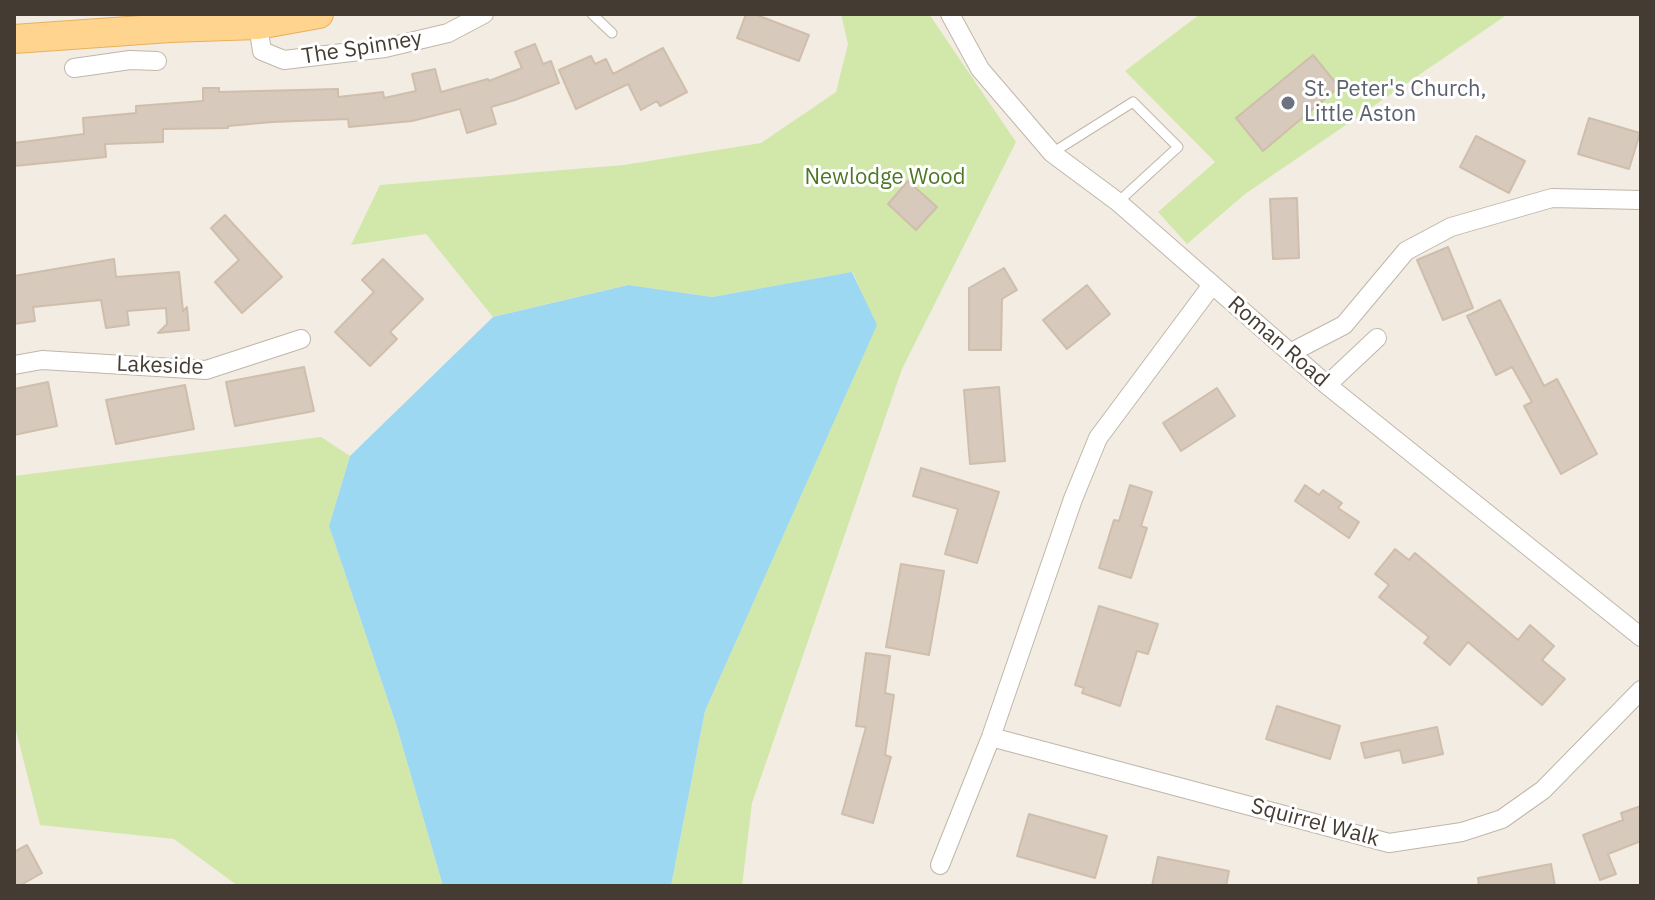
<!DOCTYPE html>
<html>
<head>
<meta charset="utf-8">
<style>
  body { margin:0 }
  #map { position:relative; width:1655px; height:900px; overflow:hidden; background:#f2ece3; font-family:"IBM Plex Sans",sans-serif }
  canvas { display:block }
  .frame { position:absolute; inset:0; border:16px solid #443c33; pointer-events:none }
</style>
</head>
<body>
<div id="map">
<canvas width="1655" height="900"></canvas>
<div class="frame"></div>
</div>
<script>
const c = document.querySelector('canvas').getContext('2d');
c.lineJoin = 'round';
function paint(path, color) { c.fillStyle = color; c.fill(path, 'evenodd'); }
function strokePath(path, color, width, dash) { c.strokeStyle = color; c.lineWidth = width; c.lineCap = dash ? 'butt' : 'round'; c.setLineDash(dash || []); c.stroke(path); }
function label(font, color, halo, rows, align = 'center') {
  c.font = font + ' "IBM Plex Sans",sans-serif'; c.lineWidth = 6; c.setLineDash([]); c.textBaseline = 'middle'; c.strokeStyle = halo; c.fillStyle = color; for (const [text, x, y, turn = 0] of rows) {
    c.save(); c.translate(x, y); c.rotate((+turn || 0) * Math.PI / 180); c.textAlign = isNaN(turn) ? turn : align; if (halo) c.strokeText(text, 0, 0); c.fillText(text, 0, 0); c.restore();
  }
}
paint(new Path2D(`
  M 841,14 L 929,14 L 1016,142 L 902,369 L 752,803 L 742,886 L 671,886 L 705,711 L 876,326 L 853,272 L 712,297 L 627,285 L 493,317 L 426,234 L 351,245 L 380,185 L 624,165 L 761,143 L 836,92 L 848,44 Z
  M 1200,14 L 1508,14 L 1245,194 L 1187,244 L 1158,212 L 1215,162 L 1125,71 Z
  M 321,437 L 350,456 L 329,526 L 396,724 L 443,886 L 238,886 L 174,839 L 40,825 L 14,723 L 14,476 Z`), '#d2e8aa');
paint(new Path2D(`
  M 852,272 L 877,325 L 705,711 L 671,886 L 443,886 L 396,724 L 329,526 L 350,456 L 493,317 L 628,285 L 712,297 Z`), '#9cd8f2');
const building = new Path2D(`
  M 746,14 L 754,14 L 809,35 L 799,61 L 737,38 Z
  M 535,44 L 543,64 L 551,61 L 559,83 L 515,100 L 491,107 L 496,124 L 467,133 L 460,109 L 412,121 L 349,127 L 348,119 L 272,122 L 228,126 L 228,128 L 163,129 L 163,142 L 105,144 L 106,157 L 14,166 L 14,143 L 84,134 L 83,118 L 136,113 L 136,106 L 203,101 L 203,88 L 219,88 L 219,92 L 338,89 L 338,97 L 383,92 L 384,98 L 416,91 L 412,74 L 435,69 L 441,92 L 488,79 L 489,81 L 522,68 L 515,52 Z
  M 663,48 L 687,92 L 660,106 L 657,101 L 641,110 L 628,84 L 576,109 L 559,70 L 591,56 L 595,64 L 606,59 L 613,74 Z
  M 1313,55 L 1339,87 L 1263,151 L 1236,118 Z
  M 1589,118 L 1640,133 L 1629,169 L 1578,154 Z
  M 1476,136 L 1525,161 L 1509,193 L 1460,167 Z
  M 908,181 L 937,207 L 916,230 L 888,204 Z
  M 1297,198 L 1299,258 L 1273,259 L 1270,199 Z
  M 225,215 L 282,277 L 242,313 L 215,282 L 239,260 L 211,228 Z
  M 1448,247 L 1473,308 L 1443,320 L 1417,260 Z
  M 114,259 L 116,277 L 179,272 L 183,311 L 187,307 L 189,330 L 158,333 L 167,324 L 166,308 L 127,311 L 129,325 L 106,328 L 101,300 L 33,307 L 35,321 L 14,324 L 14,276 Z
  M 383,259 L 423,299 L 390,332 L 397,339 L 370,366 L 335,332 L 374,292 L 362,280 Z
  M 1004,268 L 1017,290 L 1002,299 L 1001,350 L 969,350 L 969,288 Z
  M 1087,285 L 1110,314 L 1067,349 L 1043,320 Z
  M 1500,300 L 1544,386 L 1557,379 L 1597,454 L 1561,474 L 1524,406 L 1532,402 L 1512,367 L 1496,375 L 1467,316 Z
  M 304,367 L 314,411 L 235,426 L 226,382 Z
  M 48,382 L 57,426 L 14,435 L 14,389 Z
  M 185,385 L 194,429 L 116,444 L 106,400 Z
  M 999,387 L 1005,461 L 970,464 L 964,390 Z
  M 1217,388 L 1235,416 L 1181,451 L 1163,423 Z
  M 921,468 L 999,492 L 977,563 L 945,554 L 958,509 L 913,496 Z
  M 1130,485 L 1152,492 L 1141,526 L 1147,528 L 1131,578 L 1099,568 L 1114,520 L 1119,521 Z
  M 1305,485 L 1319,495 L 1323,490 L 1342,503 L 1338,508 L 1359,522 L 1349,538 L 1295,501 Z
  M 1395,549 L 1409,560 L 1415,553 L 1518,640 L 1530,625 L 1554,646 L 1542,660 L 1565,679 L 1542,705 L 1468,642 L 1450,665 L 1424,643 L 1429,637 L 1379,597 L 1389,585 L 1375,574 Z
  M 901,564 L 944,571 L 929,655 L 886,647 Z
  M 1099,606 L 1158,624 L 1148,654 L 1137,651 L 1120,706 L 1082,693 L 1084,688 L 1075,685 Z
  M 866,653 L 890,656 L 885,693 L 894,695 L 885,755 L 891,757 L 873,823 L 842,814 L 866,727 L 856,726 Z
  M 1277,706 L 1340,726 L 1330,759 L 1266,739 Z
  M 1437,727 L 1443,754 L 1403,763 L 1400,750 L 1365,758 L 1361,743 Z
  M 1641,806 L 1641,841 L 1608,854 L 1616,874 L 1600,880 L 1583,835 L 1623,820 L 1621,813 Z
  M 1029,814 L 1107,836 L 1095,878 L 1017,856 Z
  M 27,845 L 42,873 L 19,886 L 14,886 L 14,852 Z
  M 1158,857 L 1229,871 L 1226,886 L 1152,886 Z
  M 1551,864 L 1555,886 L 1479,886 L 1478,878 Z`);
paint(building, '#d7c9bb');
strokePath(building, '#cfbeab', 2);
const service = new Path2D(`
  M 592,14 L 612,33
  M 1052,153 L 1133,102 L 1178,147 L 1118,202`);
const minor = new Path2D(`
  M 950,14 L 980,69 L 1052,153 L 1118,202 L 1327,385 L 1641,637
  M 258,25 L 262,51 L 284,60 L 385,48 L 448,33 L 484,14
  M 74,68 L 130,60 L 157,61
  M 1290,353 L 1344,325 L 1406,251 L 1451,227 L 1552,198 L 1641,200
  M 14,365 L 42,360 L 206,370 L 301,339
  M 1327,385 L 1377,338
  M 991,737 L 1389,843 L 1462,832 L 1502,819 L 1543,790 L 1641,690
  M 940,865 L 991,737 L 1073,499 L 1098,438 L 1212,285`);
const primary = new Path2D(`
  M 14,39 L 170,28 L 258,25 L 319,14`);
strokePath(service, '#c1b6a9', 11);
strokePath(minor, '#c1b6a9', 20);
strokePath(primary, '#e7b05d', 30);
strokePath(service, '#fff', 9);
strokePath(minor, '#fff', 18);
strokePath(primary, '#ffd48f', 28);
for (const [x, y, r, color] of [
  [1288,103,8,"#6b7280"]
]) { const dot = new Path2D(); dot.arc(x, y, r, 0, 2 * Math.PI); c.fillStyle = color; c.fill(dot); strokePath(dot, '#fff', 3); }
label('22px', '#443c33', '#fff', [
  ["The Spinney",362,48,-9],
  ["Roman Road",1278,342,41],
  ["Lakeside",160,366,2],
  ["Squirrel Walk",1315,823,15]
]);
label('22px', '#5b616d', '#fff', [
  ["St. Peter's Church,",1304,90],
  ["Little Aston",1304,115]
], 'left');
label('22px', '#4c7725', '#fff', [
  ["Newlodge Wood",885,178]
]);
</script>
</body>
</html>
